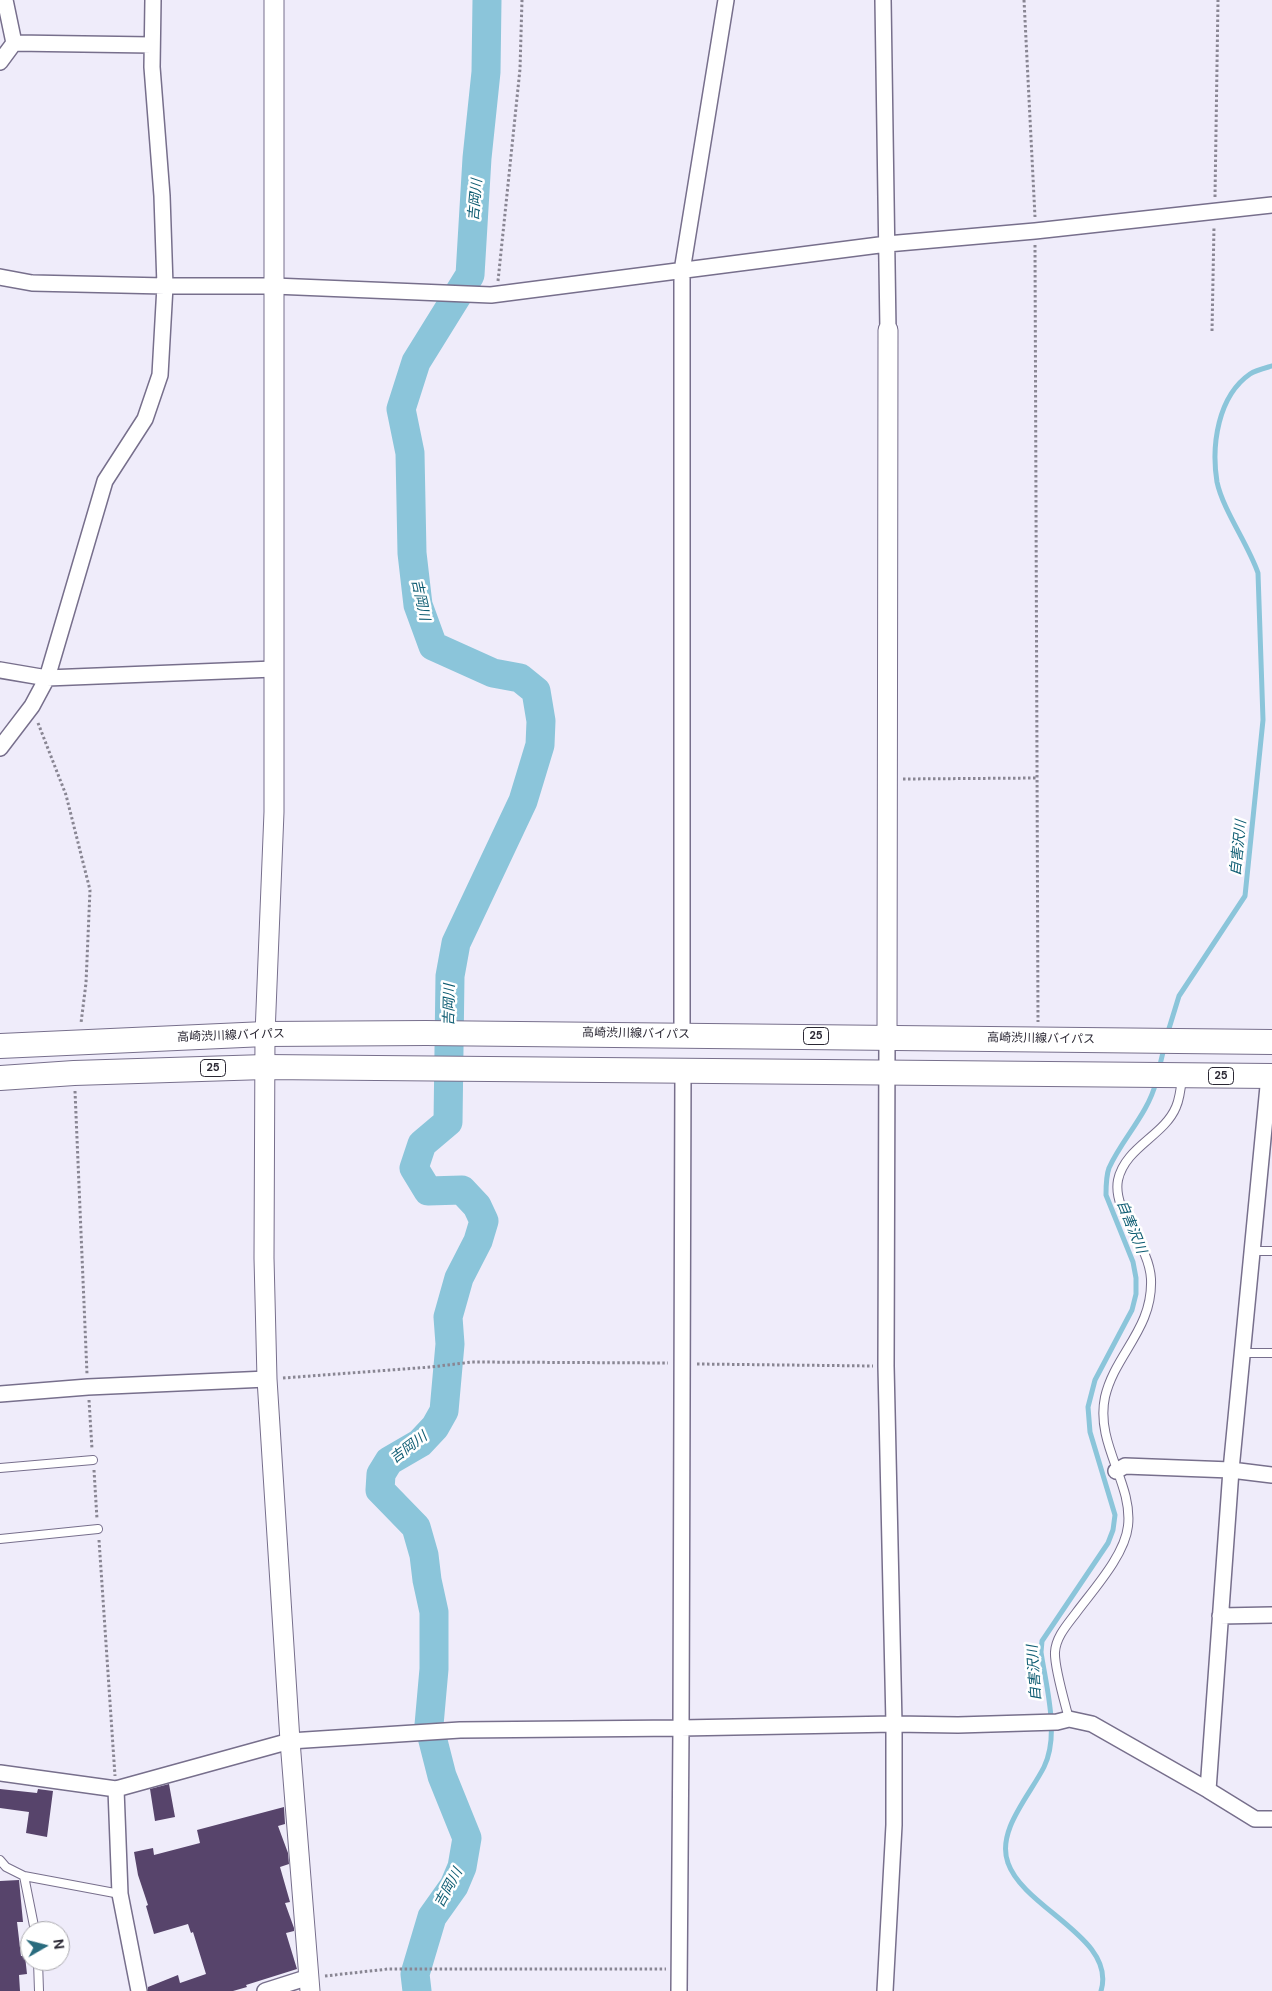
<!DOCTYPE html>
<html>
<head>
<meta charset="utf-8">
<style>
  body { margin:0 }
  #map { position:relative; width:1272px; height:1991px; overflow:hidden; background:#efecfa; font-family:"DM Sans",sans-serif }
  canvas { display:block }
  .north { position:absolute; left:20px; top:1921px; width:50px; height:50px; box-sizing:border-box; background:#fff; border:1px solid #aaa9ae; border-radius:50%; rotate:82deg; font-size:14px; font-weight:700; line-height:20px; text-align:center; color:#2b2834 }
  .north::after { content:''; display:block; margin:auto; width:18px; height:22px; background:#296b7e; clip-path:polygon(50% 0,100% 100%,50% 72%,0 100%) }
</style>
</head>
<body>
<div id="map">
<canvas width="1272" height="1991"></canvas>
<div class="north">N</div>
</div>
<script>
const c = document.querySelector('canvas').getContext('2d');
c.lineJoin = 'round';
function strokePath(path, color, width, dash) { c.strokeStyle = color; c.lineWidth = width; c.lineCap = dash ? 'butt' : 'round'; c.setLineDash(dash || []); c.stroke(path); }
function paint(path, color) { c.fillStyle = color; c.fill(path, 'evenodd'); }
function label(font, color, halo, rows, align = 'center') {
  c.font = font + ' "DM Sans","Noto Sans JP",sans-serif'; c.lineWidth = 5; c.setLineDash([]); c.textBaseline = 'middle'; c.strokeStyle = halo; c.fillStyle = color; for (const [text, x, y, turn = 0] of rows) {
    c.save(); c.translate(x, y); c.rotate((+turn || 0) * Math.PI / 180); c.textAlign = isNaN(turn) ? turn : align; if (halo) c.strokeText(text, 0, 0); c.fillText(text, 0, 0); c.restore();
  }
}
strokePath(new Path2D(`
  M 1167,1035 L 1179,996 L 1245,896 L 1263,720 L 1258,573 C 1248,544 1223,510 1217,482 C 1211,445 1218,396 1250,374 C 1256,370 1265,368 1272,366
  M 1159,1069 L 1164,1048
  M 1101,1991 C 1117,1938 1024,1909 1008,1863 C 996,1831 1030,1795 1044,1767 C 1060,1735 1046,1686 1041,1652 L 1042,1641 L 1108,1543 L 1113,1530 L 1115,1515 L 1090,1432 L 1088,1407 L 1095,1380 L 1132,1310 L 1136,1294 L 1136,1278 L 1133,1262 L 1106,1195 C 1106,1187 1106,1176 1109,1168 C 1122,1139 1148,1114 1156,1082`), '#8bc5da', 5);
strokePath(new Path2D(`
  M 417,1991 L 415,1974 L 432,1917 L 454,1886 L 462,1867 L 467,1838 L 442,1776 L 429,1725 L 434,1669 L 434,1612 L 427,1580 L 424,1555 L 416,1527 L 380,1490 L 381,1474 L 389,1461 L 420,1443 L 435,1427 L 444,1411 L 450,1344 L 448,1317 L 459,1278 L 478,1241 L 484,1221 L 477,1206 L 462,1190 L 428,1191 L 414,1168 L 422,1144 L 448,1122 L 450,976 L 456,943 L 523,801 L 540,745 L 541,721 L 536,691 L 520,678 L 493,673 L 433,646 L 418,605 L 412,553 L 410,453 L 401,409 L 416,362 L 470,275 L 477,158 L 486,72 L 487,0`), '#8bc5da', 29);
paint(new Path2D(`
  M 169,1784 L 175,1817 L 155,1821 L 150,1789 Z
  M 0,1789 L 37,1793 L 38,1789 L 53,1791 L 47,1837 L 26,1833 L 29,1812 L 0,1808 Z
  M 284,1807 L 285,1824 L 278,1826 L 288,1853 L 289,1864 L 280,1867 L 290,1902 L 285,1903 L 294,1928 L 294,1931 L 286,1933 L 297,1969 L 246,1985 L 247,1987 L 233,1991 L 148,1991 L 148,1987 L 178,1975 L 180,1983 L 206,1974 L 193,1932 L 191,1933 L 188,1924 L 154,1934 L 146,1906 L 148,1905 L 138,1875 L 134,1852 L 153,1848 L 154,1855 L 200,1843 L 197,1830 Z
  M 19,1880 L 23,1922 L 17,1922 L 21,1956 L 25,1956 L 27,1974 L 19,1975 L 20,1991 L 0,1991 L 0,1881 Z`), '#57446b');
const service = new Path2D(`
  M 1252,1251 L 1272,1251
  M 1242,1353 L 1272,1353
  M 0,1468 L 93,1460
  M 0,1539 L 98,1529
  M 1069,1719 C 1065,1703 1054,1667 1055,1652 C 1056,1637 1067,1625 1076,1613 C 1093,1590 1125,1555 1128,1526 C 1133,1483 1095,1444 1105,1397 C 1115,1354 1153,1329 1151,1279 C 1149,1243 1112,1212 1118,1180 C 1125,1147 1164,1136 1176,1107 C 1180,1098 1181,1087 1182,1077
  M 0,1860 L 6,1867 L 24,1876 L 120,1894
  M 24,1876 L 35,1931
  M 38,1961 L 39,1991`);
const minor = new Path2D(`
  M 883,0 L 888,330
  M 14,43 L 152,45
  M 0,62 L 14,43 L 5,0
  M 0,277 L 32,283 L 165,286 L 274,286 L 491,295 L 887,244 L 1035,231 L 1272,205
  M 0,670 L 47,678 L 274,669
  M 0,748 L 32,706 L 47,678 L 105,481 L 145,419 L 160,375 L 165,286 L 162,196 L 152,67 L 153,0
  M 682,1035 L 682,271 L 726,0
  M 0,1394 L 88,1387 L 267,1379
  M 1116,1471 L 1125,1466 L 1231,1470 L 1272,1475
  M 1220,1616 L 1272,1615
  M 0,1773 L 116,1789 L 290,1741 L 460,1730 L 681,1728 L 894,1724 L 958,1725 L 1057,1722 L 1069,1719 L 1092,1724 L 1208,1790 L 1255,1819 L 1272,1819
  M 116,1789 L 120,1894 L 139,1991
  M 1208,1790 L 1231,1470 L 1269,1076
  M 265,1991 L 309,1977
  M 679,1991 L 681,1728 L 683,1070
  M 885,1991 L 894,1825 L 894,1724 L 886,1366 L 887,1037`);
const tertiary = new Path2D(`
  M 274,0 L 274,812 L 265,1034 L 264,1258 L 267,1379 L 290,1741 L 310,1991
  M 887,1037 L 888,330`);
const primary = new Path2D(`
  M 0,1046 L 265,1034 L 426,1033 L 1272,1042
  M 0,1078 L 74,1073 L 265,1067 L 1272,1076`);
strokePath(service, '#776f8c', 10);
strokePath(minor, '#776f8c', 18);
strokePath(tertiary, '#776f8c', 21);
strokePath(primary, '#776f8c', 26);
strokePath(new Path2D(`
  M 1024,0 L 1035,217
  M 1215,197 L 1218,0
  M 1035,245 L 1038,1022
  M 498,281 L 520,69 L 522,0
  M 1212,331 L 1214,226
  M 38,723 L 66,795 L 90,890 L 86,983 L 81,1023
  M 903,779 L 1038,778
  M 75,1091 L 87,1374
  M 697,1364 L 873,1366
  M 283,1378 L 431,1367 L 472,1362 L 668,1363
  M 89,1400 L 92,1449
  M 94,1470 L 97,1519
  M 99,1540 L 115,1776
  M 325,1976 L 388,1969 L 666,1969`), '#898693', 3, [2.5, 2.5]);
strokePath(service, '#fff', 8);
strokePath(minor, '#fff', 15);
strokePath(tertiary, '#fff', 19);
strokePath(primary, '#fff', 24);
for (const [x, y, w] of [
  [816,1036,25],
  [213,1068,25],
  [1221,1076,25]
]) { const box = new Path2D(); box.roundRect(x - w / 2, y - 8.5, w, 17, 4); c.fillStyle = '#fff'; c.fill(box); strokePath(box, '#2b2834', 1); }
label('bold 11px', '#2b2834', null, [
  ["25",816,1036],
  ["25",213,1068],
  ["25",1221,1076]
]);
label('12px', '#2b2834', '#fff', [
  ["高崎渋川線バイパス",636,1034,1],
  ["高崎渋川線バイパス",231,1036,-2],
  ["高崎渋川線バイパス",1041,1039,1]
]);
label('italic 14px', '#0f5d73', '#fff', [
  ["吉岡川",476,200,-85],
  ["吉岡川",420,600,78],
  ["自害沢川",1239,848,-84],
  ["吉岡川",450,1005,-89],
  ["自害沢川",1131,1227,68],
  ["吉岡川",409,1448,-37],
  ["自害沢川",1035,1673,-94],
  ["吉岡川",449,1888,-61]
]);
</script>
</body>
</html>
